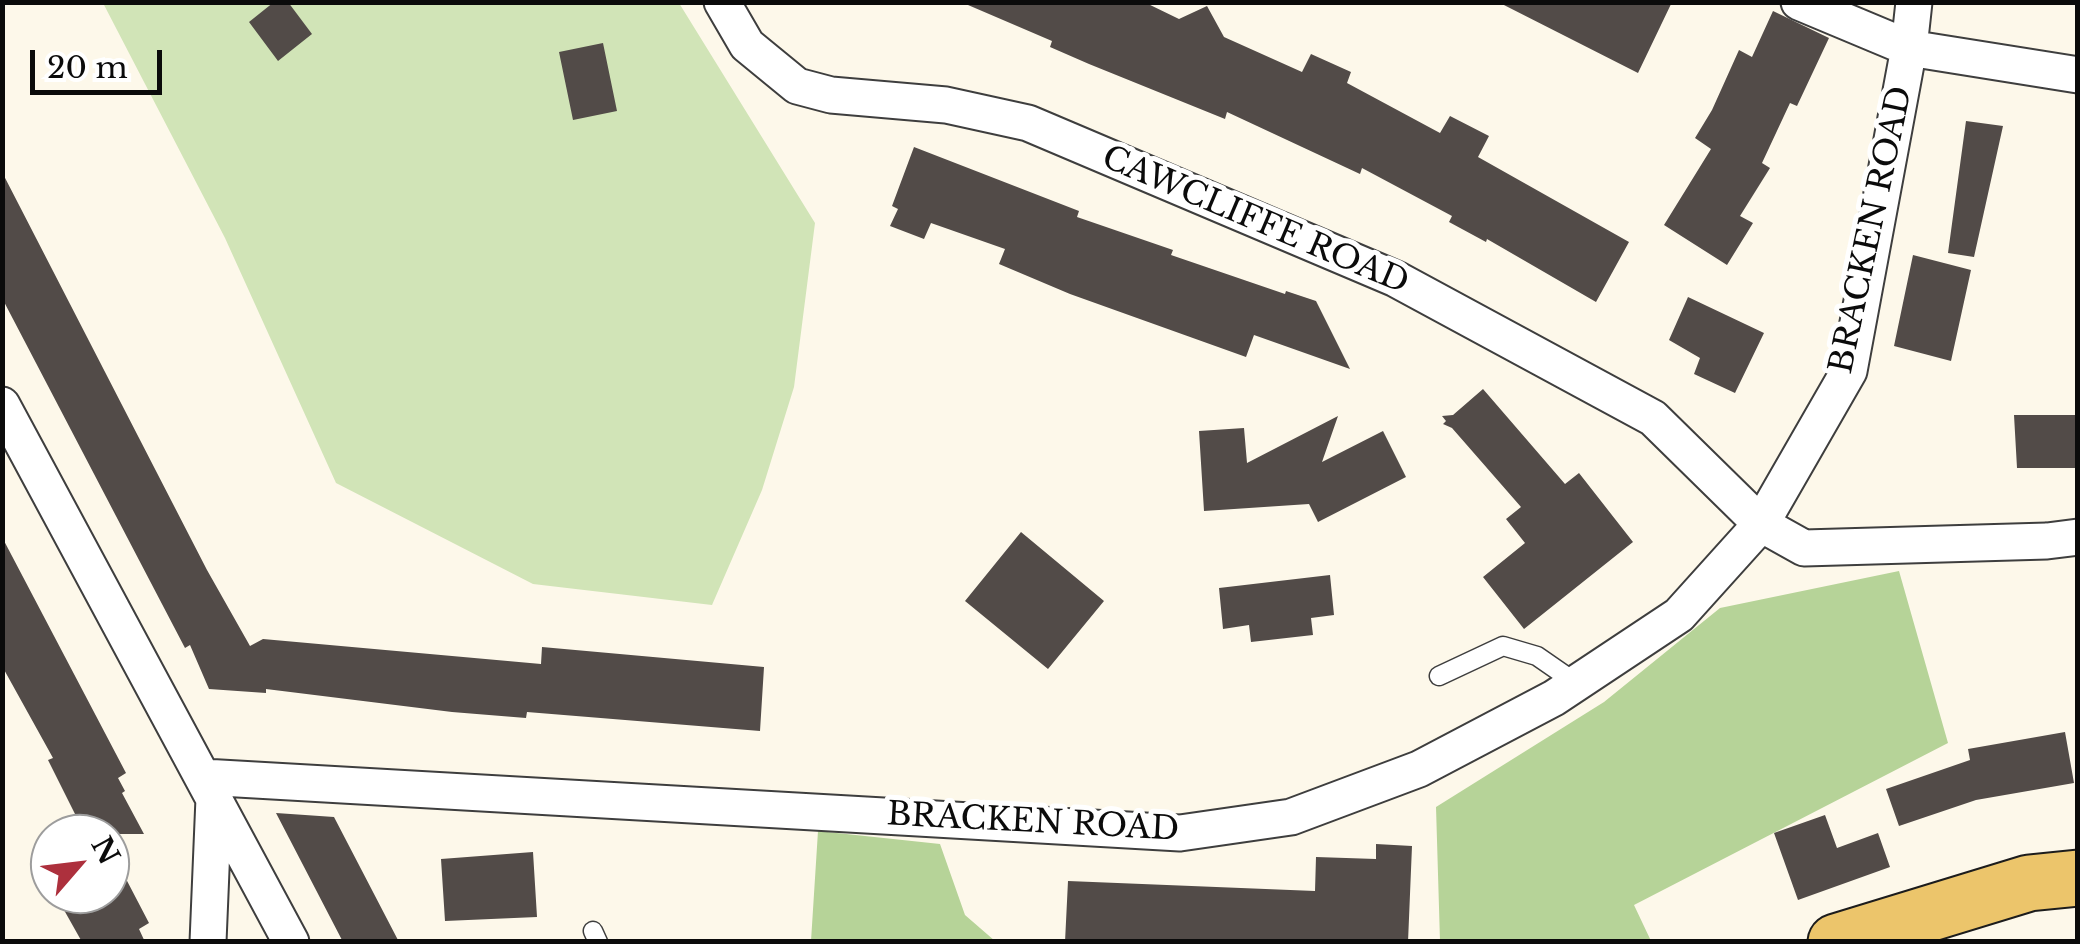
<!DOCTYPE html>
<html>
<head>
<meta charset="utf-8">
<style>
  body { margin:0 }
  #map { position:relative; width:2080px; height:944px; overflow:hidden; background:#fdf8ea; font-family:"Libre Baskerville",serif }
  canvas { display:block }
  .frame { position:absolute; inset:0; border:5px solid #0b0b0b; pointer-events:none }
  .north { position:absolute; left:30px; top:814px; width:100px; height:100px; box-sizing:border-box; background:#fff; border:2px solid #9d9d9d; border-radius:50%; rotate:62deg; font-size:28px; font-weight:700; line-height:40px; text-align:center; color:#0b0b0b }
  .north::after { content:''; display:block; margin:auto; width:35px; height:45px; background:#ad303d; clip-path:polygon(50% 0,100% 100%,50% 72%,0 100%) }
  .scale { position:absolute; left:30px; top:50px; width:132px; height:45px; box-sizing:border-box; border:5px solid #0b0b0b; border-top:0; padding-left:12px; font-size:30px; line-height:35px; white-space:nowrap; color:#0b0b0b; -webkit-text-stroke:8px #fff; paint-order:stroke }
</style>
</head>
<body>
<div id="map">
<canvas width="2080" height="944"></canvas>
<div class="frame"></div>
<div class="north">N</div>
<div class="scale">20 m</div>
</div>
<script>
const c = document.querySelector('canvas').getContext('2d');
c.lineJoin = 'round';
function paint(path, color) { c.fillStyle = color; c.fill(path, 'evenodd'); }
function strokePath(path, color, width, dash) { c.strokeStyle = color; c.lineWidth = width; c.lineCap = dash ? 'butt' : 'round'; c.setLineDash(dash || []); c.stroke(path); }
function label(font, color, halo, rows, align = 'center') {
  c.font = font + ' "Libre Baskerville",serif'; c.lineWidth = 10; c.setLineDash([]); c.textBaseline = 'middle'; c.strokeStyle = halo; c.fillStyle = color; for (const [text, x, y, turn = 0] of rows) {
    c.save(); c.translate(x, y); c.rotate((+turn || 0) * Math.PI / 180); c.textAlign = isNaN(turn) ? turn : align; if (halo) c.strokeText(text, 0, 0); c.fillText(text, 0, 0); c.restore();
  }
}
paint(new Path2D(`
  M 103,3 L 679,3 L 815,223 L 794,387 L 762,490 L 712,605 L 533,584 L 336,483 L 225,238 Z`), '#d1e4b7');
paint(new Path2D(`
  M 1899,571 L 1948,743 L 1634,905 L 1651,941 L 1440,941 L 1436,807 L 1604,702 L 1720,608 Z
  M 818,831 L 940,844 L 965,915 L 995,941 L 811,941 Z`), '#b6d398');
paint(new Path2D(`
  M 274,2 L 288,2 L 312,34 L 278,61 L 249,22 Z
  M 961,2 L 1144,2 L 1179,19 L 1207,6 L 1224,37 L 1302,72 L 1311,54 L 1351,72 L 1347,83 L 1440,133 L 1450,116 L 1489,136 L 1478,157 L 1629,242 L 1596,302 L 1487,239 L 1486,242 L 1449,222 L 1452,216 L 1362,168 L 1360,174 L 1227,112 L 1225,119 L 1089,64 L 1050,47 L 1052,41 Z
  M 1498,2 L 1672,2 L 1638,73 Z
  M 1773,11 L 1829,38 L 1797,106 L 1790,103 L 1762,163 L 1770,168 L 1740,216 L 1753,223 L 1727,265 L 1664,225 L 1711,149 L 1695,138 L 1712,110 L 1739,50 L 1752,57 Z
  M 603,43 L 617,111 L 573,120 L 559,52 Z
  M 1966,121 L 2003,126 L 1974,257 L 1948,253 Z
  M 914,147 L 1079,211 L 1077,217 L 1173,250 L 1171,255 L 1285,294 L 1286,291 L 1316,301 L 1350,369 L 1254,335 L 1246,357 L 1070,294 L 999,264 L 1005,249 L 931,223 L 924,239 L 890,226 L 898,209 L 892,206 Z
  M 2,172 L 207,570 L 250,646 L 263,639 L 541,664 L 542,647 L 764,667 L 760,731 L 527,712 L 526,718 L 452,712 L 266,689 L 266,693 L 209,689 L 190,645 L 185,648 L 2,298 Z
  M 1913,255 L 1971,270 L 1951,361 L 1894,346 Z
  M 1688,297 L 1764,333 L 1735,393 L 1694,374 L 1700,358 L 1669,340 Z
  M 1483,389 L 1565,484 L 1579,473 L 1633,542 L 1524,629 L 1483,577 L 1525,543 L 1506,519 L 1521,507 L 1452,428 L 1443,424 L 1446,421 L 1442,416 L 1453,415 Z
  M 2014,415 L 2078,415 L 2078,468 L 2017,468 Z
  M 1338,416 L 1322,462 L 1383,431 L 1406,477 L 1318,522 L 1309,504 L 1204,511 L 1199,431 L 1244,428 L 1247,463 Z
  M 1021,532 L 1104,601 L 1048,669 L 965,601 Z
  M 2,537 L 126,773 L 118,778 L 125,791 L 122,793 L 144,834 L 85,834 L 48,760 L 53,758 L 2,666 Z
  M 1330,575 L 1334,615 L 1311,618 L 1313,635 L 1251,642 L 1249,625 L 1223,629 L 1219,588 Z
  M 2065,732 L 2074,783 L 1976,800 L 1899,826 L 1886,789 L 1970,760 L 1968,749 Z
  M 276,813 L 334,817 L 399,942 L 343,942 Z
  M 1825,815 L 1837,848 L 1878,833 L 1890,867 L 1798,900 L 1774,833 Z
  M 1376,844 L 1412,846 L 1408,942 L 1065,942 L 1068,881 L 1315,891 L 1316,857 L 1376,859 Z
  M 533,852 L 537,917 L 445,921 L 441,859 Z
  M 125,877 L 149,923 L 139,929 L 145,942 L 82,942 L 64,910 L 94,894 L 110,894 L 110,885 Z`), '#524b48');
const lane = new Path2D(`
  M 1439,676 L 1503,646 L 1537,656 L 1576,683
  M 593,931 L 598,942`);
const street = new Path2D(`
  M 722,2 L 747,45 L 797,86 L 831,95 L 946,105 L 1028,123 L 1396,279 L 1653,418 L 1761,524 L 1804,548 L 2047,541 L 2078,537
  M 1799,2 L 1909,48 L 2078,75
  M 2,405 L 291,942
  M 203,777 L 1180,833 L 1291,817 L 1419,769 L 1554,698 L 1679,615 L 1761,524 L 1849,371 L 1909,48 L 1914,2
  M 208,942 L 214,798`);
const primary = new Path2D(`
  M 1836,942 L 2029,883 L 2078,878`);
strokePath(lane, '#3e3e3e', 21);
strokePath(street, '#3e3e3e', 39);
strokePath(primary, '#1c1c1c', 59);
strokePath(lane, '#fff', 18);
strokePath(street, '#fff', 35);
strokePath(primary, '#ecc56b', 55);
label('32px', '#0b0b0b', '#fff', [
  ["CAWCLIFFE ROAD",1255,221,23],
  ["BRACKEN ROAD",1872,230,-78],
  ["BRACKEN ROAD",1033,823,3]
]);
</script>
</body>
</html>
